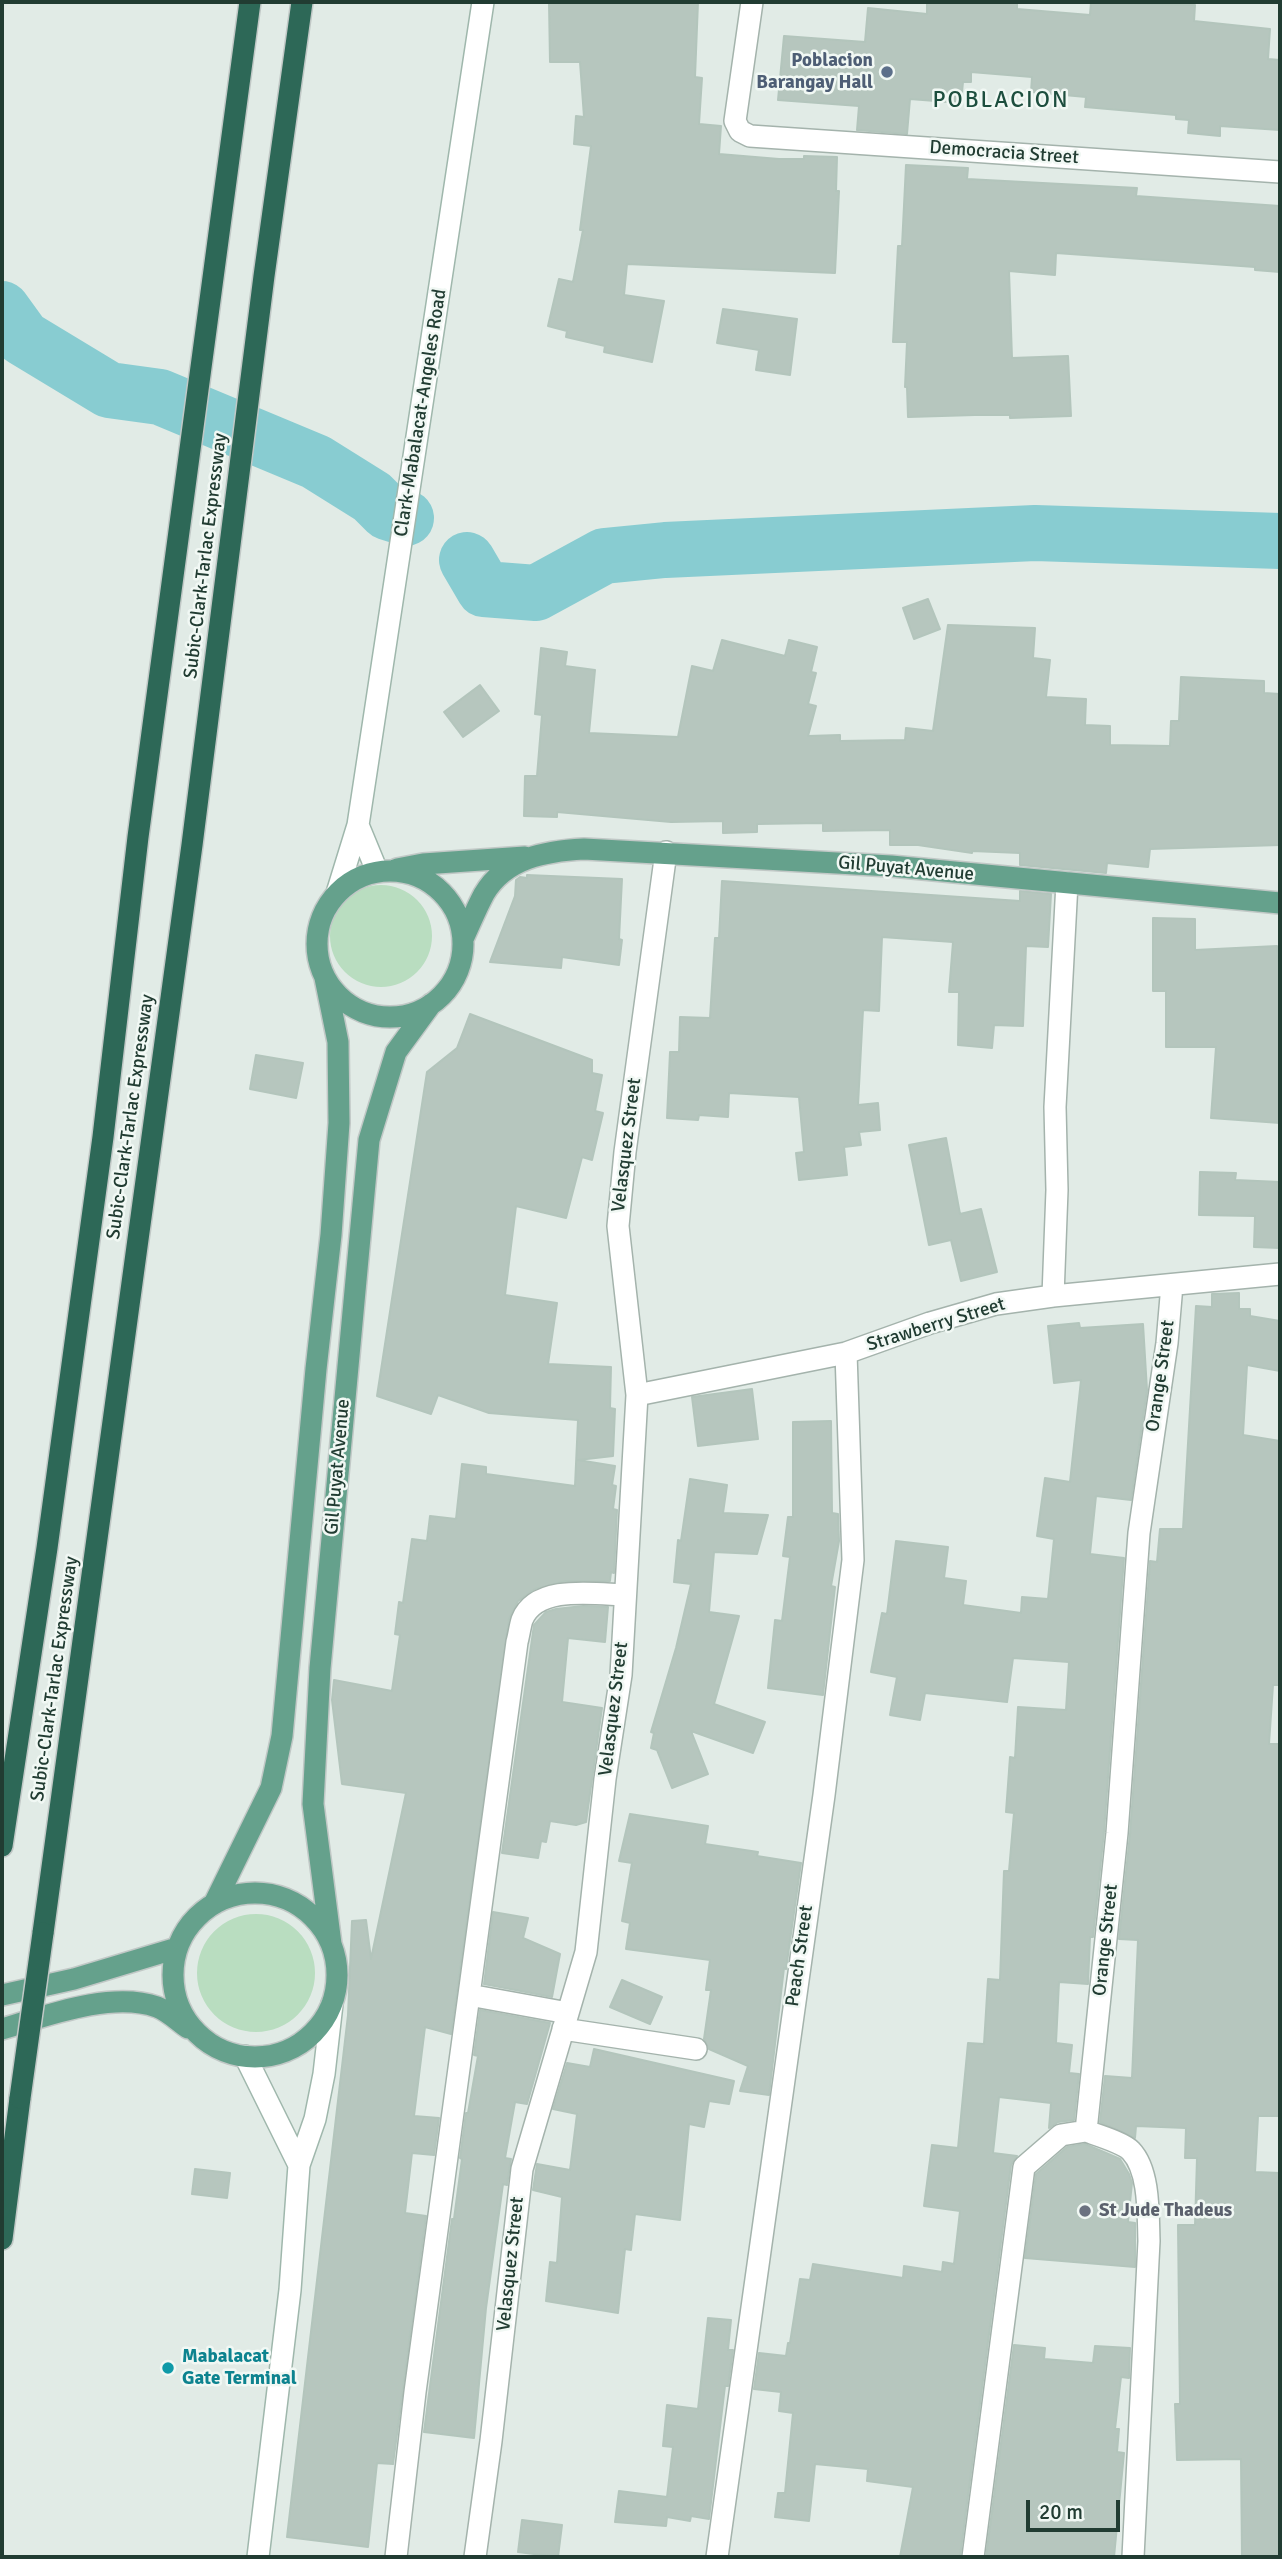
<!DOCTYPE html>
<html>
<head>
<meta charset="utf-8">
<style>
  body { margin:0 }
  #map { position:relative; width:1282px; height:2559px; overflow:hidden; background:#e1ebe6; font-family:Signika,sans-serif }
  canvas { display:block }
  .frame { position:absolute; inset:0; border:4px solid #213c32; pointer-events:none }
  .scale { position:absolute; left:1026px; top:2500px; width:94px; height:32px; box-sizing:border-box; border:4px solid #213c32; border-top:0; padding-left:9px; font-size:21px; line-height:24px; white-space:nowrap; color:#213c32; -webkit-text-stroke:5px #f1f8f4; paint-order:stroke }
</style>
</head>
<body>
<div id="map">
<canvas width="1282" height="2559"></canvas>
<div class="frame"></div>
<div class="scale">20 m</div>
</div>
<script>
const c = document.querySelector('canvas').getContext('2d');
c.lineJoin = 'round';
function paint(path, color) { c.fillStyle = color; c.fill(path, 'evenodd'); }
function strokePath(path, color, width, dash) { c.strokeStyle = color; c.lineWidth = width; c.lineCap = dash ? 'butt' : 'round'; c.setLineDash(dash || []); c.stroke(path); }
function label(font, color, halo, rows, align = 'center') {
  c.font = font + ' Signika,sans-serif'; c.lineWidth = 5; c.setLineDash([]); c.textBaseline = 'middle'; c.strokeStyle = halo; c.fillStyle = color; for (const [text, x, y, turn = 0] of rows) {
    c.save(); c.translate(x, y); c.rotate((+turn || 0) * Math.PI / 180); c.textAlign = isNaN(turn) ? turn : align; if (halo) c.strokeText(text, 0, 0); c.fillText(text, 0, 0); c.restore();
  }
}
paint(new Path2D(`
  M330 936a51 51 0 1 1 102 0a51 51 0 1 1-102 0Z
  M197 1973a59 59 0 1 1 118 0a59 59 0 1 1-118 0Z`), '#b9ddc0');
strokePath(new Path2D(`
  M 2,309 L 23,338 L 109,390 L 160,397 L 316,462 L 372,497 L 387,512 L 406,518
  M 467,560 L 484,589 L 536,593 L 604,556 L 665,550 L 1035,533 L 1280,541`), '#88ccd1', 56);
const building = new Path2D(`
  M 549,2 L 698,2 L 695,77 L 702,78 L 699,124 L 721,126 L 719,154 L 779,159 L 804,159 L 804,156 L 837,157 L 836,191 L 839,191 L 835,273 L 627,264 L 624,295 L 664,301 L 652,362 L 604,352 L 605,346 L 566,337 L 567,331 L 548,326 L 559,279 L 573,282 L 583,230 L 580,230 L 591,146 L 574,144 L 576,116 L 584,117 L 580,62 L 550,62 Z
  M 927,2 L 1017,2 L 1017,9 L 1090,15 L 1091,2 L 1195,5 L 1194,21 L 1270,29 L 1268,59 L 1280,60 L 1280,130 L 1220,126 L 1220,136 L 1188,133 L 1189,120 L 1176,119 L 1176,115 L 1085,107 L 1086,97 L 1031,92 L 1032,77 L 971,72 L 971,82 L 963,82 L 961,103 L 910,99 L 907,134 L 857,130 L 859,106 L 778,100 L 784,36 L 865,42 L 868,8 L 927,14 Z
  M 906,165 L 968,168 L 967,179 L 1137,188 L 1136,196 L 1280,206 L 1280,272 L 1255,270 L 1255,267 L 1056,253 L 1055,275 L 1009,271 L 1012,358 L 1068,356 L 1071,416 L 1010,418 L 1010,415 L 975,415 L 908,417 L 907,387 L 905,387 L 907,342 L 893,342 L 898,246 L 902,246 Z
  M 723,309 L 797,319 L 790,375 L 756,370 L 759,350 L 717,343 Z
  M 928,599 L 940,629 L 914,639 L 903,608 Z
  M 948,625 L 1035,628 L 1033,658 L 1050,660 L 1046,697 L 1086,699 L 1085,725 L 1110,726 L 1110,745 L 1170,746 L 1171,721 L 1179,721 L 1181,677 L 1264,681 L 1264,693 L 1280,694 L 1280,845 L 1150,849 L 1148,867 L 1107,863 L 1106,873 L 1020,865 L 1020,853 L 972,851 L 972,853 L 918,845 L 890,845 L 890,830 L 823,831 L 823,823 L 757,824 L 757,832 L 723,833 L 723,821 L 671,822 L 557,812 L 557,817 L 524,816 L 525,776 L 537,776 L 542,715 L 535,714 L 541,648 L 567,652 L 565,666 L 595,670 L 589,733 L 678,737 L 692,666 L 713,671 L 722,640 L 785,656 L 789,640 L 817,647 L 811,672 L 816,673 L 808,704 L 816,706 L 808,736 L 840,735 L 840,741 L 905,740 L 906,728 L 933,731 Z
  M 480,685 L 499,711 L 463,737 L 444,712 Z
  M 527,875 L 622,879 L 619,939 L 622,940 L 619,965 L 562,957 L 561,968 L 490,962 L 515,896 L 516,880 L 520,877 L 527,878 Z
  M 722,881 L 1020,901 L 1020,891 L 1051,894 L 1048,947 L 1026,946 L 1023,1026 L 994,1025 L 992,1048 L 958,1045 L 959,992 L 949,992 L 953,942 L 882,937 L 879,1011 L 863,1010 L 858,1105 L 878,1103 L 880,1130 L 859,1132 L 861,1145 L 844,1147 L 847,1175 L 799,1180 L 796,1153 L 804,1152 L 799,1097 L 729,1093 L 728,1117 L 699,1115 L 698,1120 L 667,1118 L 670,1052 L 679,1052 L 680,1017 L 710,1018 L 715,938 L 719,938 Z
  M 1153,918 L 1195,919 L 1195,950 L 1277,946 L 1280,976 L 1280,1123 L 1211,1118 L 1216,1047 L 1166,1047 L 1166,991 L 1153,991 Z
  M 470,1014 L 592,1060 L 592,1073 L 602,1075 L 595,1111 L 603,1113 L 592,1160 L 582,1157 L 566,1218 L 516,1206 L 505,1295 L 557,1303 L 548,1364 L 611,1367 L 610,1408 L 615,1409 L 613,1456 L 578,1460 L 615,1466 L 612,1485 L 616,1486 L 613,1509 L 617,1510 L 614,1573 L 611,1572 L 610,1581 L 566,1581 L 535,1589 L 518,1601 L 509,1619 L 451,2034 L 425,2027 L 414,2116 L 439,2118 L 434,2155 L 412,2153 L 405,2213 L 426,2216 L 393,2464 L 377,2463 L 368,2547 L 287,2537 L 348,2015 L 352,1921 L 366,1920 L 371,1959 L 406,1793 L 342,1784 L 332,1700 L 334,1680 L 392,1691 L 400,1635 L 395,1634 L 399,1602 L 403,1603 L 412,1539 L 427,1541 L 430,1516 L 456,1519 L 462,1464 L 486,1467 L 486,1474 L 575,1486 L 578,1420 L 489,1413 L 438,1395 L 431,1414 L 377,1396 L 427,1072 L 457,1048 Z
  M 256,1055 L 303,1063 L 296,1098 L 250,1089 Z
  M 946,1138 L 960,1214 L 981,1209 L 997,1272 L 961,1281 L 951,1240 L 929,1245 L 909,1145 Z
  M 1200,1172 L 1236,1173 L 1235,1180 L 1280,1182 L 1280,1248 L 1254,1247 L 1255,1216 L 1199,1215 Z
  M 1239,1293 L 1239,1309 L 1250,1309 L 1250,1316 L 1280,1321 L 1280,1371 L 1247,1365 L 1243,1435 L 1280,1441 L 1280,1685 L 1273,1685 L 1269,1744 L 1280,1744 L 1280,2116 L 1258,2116 L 1255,2172 L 1280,2173 L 1280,2557 L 1242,2557 L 1241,2459 L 1177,2460 L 1175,2404 L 1180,2404 L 1178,2225 L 1195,2225 L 1197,2158 L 1185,2158 L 1186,2128 L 1136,2126 L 1135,2138 L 1100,2122 L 1105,2076 L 1132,2078 L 1138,1940 L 1119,1939 L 1130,1834 L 1150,1561 L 1157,1562 L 1160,1529 L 1183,1529 L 1196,1306 L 1212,1307 L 1212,1294 Z
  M 1079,1323 L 1080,1328 L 1143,1324 L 1147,1390 L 1131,1500 L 1096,1496 L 1090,1554 L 1124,1558 L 1104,1832 L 1093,1937 L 1090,1937 L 1088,1984 L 1059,1982 L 1056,2043 L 1072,2045 L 1069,2073 L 1079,2074 L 1074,2120 L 1058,2122 L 1049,2128 L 1051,2103 L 999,2097 L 993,2153 L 1017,2156 L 1011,2165 L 960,2557 L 900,2557 L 913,2487 L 867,2481 L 868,2469 L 815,2464 L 809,2521 L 775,2517 L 778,2493 L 785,2493 L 793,2413 L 779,2411 L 781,2392 L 754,2389 L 759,2353 L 786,2356 L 788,2343 L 790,2343 L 800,2279 L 810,2280 L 813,2264 L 903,2278 L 904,2266 L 942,2272 L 943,2262 L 954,2264 L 960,2211 L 924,2206 L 932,2145 L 958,2148 L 968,2043 L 984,2044 L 988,1979 L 1000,1980 L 1004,1871 L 1009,1871 L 1014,1813 L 1006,1812 L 1010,1757 L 1015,1758 L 1018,1707 L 1066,1710 L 1069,1662 L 1013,1658 L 1007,1702 L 925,1693 L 920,1720 L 890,1715 L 897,1677 L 871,1672 L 882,1613 L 887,1614 L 896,1541 L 948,1547 L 944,1578 L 966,1581 L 963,1605 L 1021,1613 L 1022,1597 L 1048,1599 L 1054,1539 L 1037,1536 L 1045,1478 L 1070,1482 L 1081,1380 L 1054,1383 L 1048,1326 Z
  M 752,1389 L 758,1439 L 698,1446 L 692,1397 Z
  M 831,1421 L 832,1513 L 838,1514 L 839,1541 L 831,1586 L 835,1587 L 823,1695 L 768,1688 L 775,1620 L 782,1621 L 790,1557 L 783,1556 L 788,1517 L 793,1517 L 793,1422 Z
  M 690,1479 L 727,1485 L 723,1513 L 768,1515 L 757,1554 L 714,1552 L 709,1612 L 739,1616 L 714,1704 L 765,1722 L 753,1753 L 691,1731 L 708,1774 L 672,1788 L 657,1750 L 651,1748 L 654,1733 L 651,1732 L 676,1648 L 691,1584 L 674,1582 L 678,1540 L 681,1541 Z
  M 583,1606 L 608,1607 L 605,1642 L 568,1638 L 562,1702 L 602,1708 L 586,1822 L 576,1825 L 550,1821 L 546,1842 L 541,1841 L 538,1858 L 502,1853 L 534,1625 L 546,1612 L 556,1609 Z
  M 630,1814 L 708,1826 L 705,1844 L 758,1852 L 757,1856 L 801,1863 L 786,1969 L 784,1968 L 769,2095 L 740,2091 L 748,2066 L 709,2049 L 704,2039 L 711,1990 L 706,1990 L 710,1960 L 626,1949 L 630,1923 L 622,1921 L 632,1863 L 619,1861 Z
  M 493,1912 L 528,1918 L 523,1938 L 560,1954 L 552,1997 L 484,1984 Z
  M 622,1980 L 662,1997 L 650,2024 L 610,2007 Z
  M 480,2010 L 550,2023 L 527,2104 L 515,2102 L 505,2158 L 511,2159 L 507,2185 L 503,2184 L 486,2308 L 474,2438 L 424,2432 L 452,2219 L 454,2219 L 462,2159 L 460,2158 L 466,2113 L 468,2113 L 478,2056 L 474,2055 Z
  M 594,2049 L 734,2081 L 729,2104 L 709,2101 L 704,2127 L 689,2124 L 680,2220 L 635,2214 L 631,2250 L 625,2249 L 618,2313 L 546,2301 L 550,2262 L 557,2263 L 562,2197 L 533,2190 L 537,2164 L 570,2170 L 577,2114 L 553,2109 L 567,2063 L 590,2067 Z
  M 1085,2144 L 1120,2159 L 1129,2174 L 1132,2183 L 1128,2222 L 1135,2223 L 1135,2267 L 1025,2258 L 1036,2174 L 1067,2147 Z
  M 195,2169 L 230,2173 L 227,2198 L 192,2194 Z
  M 708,2318 L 731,2320 L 728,2350 L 733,2350 L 728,2386 L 725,2386 L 709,2519 L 691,2516 L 690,2521 L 667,2517 L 666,2526 L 615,2522 L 619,2491 L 667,2497 L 673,2447 L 663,2446 L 667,2405 L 698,2409 Z
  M 1014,2345 L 1045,2348 L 1044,2359 L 1093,2363 L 1095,2346 L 1130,2348 L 1129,2378 L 1121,2377 L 1115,2429 L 1119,2429 L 1117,2452 L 1124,2453 L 1114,2557 L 986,2557 Z
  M 522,2520 L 562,2525 L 558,2557 L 518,2552 Z`);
paint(building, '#b6c6be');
strokePath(building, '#b3c5bc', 2);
const street = new Path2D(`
  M 752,2 L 735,121 L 740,131 L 750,136 L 1280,172
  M 1053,1296 L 1057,1190 L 1055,1107 L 1067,883
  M 637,1395 L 846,1353 L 930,1323 L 996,1304 L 1053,1296 L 1280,1274
  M 469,1995 L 568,2013
  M 563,2029 L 696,2049
  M 1086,2131 L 1117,1833 L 1139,1533 L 1167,1343 L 1172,1285
  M 1086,2131 C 1097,2135 1124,2143 1131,2151 C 1150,2171 1148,2215 1149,2241 L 1133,2557
  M 396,2557 L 415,2392 L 517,1642 C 519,1635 520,1626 522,1620 C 536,1584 595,1594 625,1595
  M 475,2557 L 491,2441 L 522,2169 L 586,1952 L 605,1779 L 621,1675 L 637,1395 L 618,1226 L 625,1152 L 666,852
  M 717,2557 L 824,1795 L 853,1560 L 846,1353
  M 973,2557 L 1024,2167 L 1061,2135 L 1086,2131`);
const secondary = new Path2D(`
  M 358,825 L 377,871
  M 337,893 L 358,825 L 483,2
  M 245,2056 L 299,2165
  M 258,2557 L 290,2290 L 299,2165 L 315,2119 L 324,2074 L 332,2004`);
const primary = new Path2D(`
  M 397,869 L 423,864 L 525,857
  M317 944a73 73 0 1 1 146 0a73 73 0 1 1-146 0Z
  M 463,939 C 470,924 476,909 484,894 C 505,858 546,851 584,849 L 891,866 L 1280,903
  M173 1975a82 82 0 1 1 164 0a82 82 0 1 1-164 0Z
  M 214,1904 L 271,1788 L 282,1736 L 316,1369 L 331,1235 L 339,1123 L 338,1042 L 325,978
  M 331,1944 L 313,1804 L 320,1668 L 369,1140 L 396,1052 L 431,1004
  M 2,1995 L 74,1979 L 177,1948
  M 2,2029 C 46,2016 111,1991 157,2007 C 168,2011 179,2022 188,2028`);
const highway = new Path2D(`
  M 2,1846 L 47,1548 L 103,1137 L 138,837 L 250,2
  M 43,1933 L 192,845 L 264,276 L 302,2
  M 2,2239 L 20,2098`);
strokePath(street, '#a4b3ac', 24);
strokePath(secondary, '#9fb7ac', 24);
strokePath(primary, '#c1c8c6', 24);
strokePath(highway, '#c1c8c6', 24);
strokePath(street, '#fff', 21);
strokePath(secondary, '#fff', 21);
strokePath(primary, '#65a18c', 21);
strokePath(highway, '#2d6857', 21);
const highwayBridge = new Path2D(`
  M 20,2098 L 43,1933`);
strokePath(highwayBridge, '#c1c8c6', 24, []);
strokePath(highwayBridge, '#2d6857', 21);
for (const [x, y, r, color] of [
  [887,72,7,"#5c6f8a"],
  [1085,2211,7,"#6b7280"],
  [168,2368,7,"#0f9aa8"]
]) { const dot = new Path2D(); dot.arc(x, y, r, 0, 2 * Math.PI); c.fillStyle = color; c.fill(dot); strokePath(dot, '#f1f8f4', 2.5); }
label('bold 19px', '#4e5e75', '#f1f8f4', [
  ["Poblacion",873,61],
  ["Barangay Hall",873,83]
], 'right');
label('19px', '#213c32', '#f1f8f4', [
  ["Democracia Street",1004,153,4],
  ["Clark-Mabalacat-Angeles Road",421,413,-81],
  ["Subic-Clark-Tarlac Expressway",206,556,-83],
  ["Gil Puyat Avenue",906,869,5],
  ["Subic-Clark-Tarlac Expressway",131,1117,-82],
  ["Velasquez Street",627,1145,-83],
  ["Strawberry Street",936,1325,-17],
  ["Orange Street",1161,1376,-82],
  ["Gil Puyat Avenue",338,1467,-85],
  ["Subic-Clark-Tarlac Expressway",55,1679,-82],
  ["Velasquez Street",614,1709,-83],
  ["Orange Street",1106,1940,-84],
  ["Peach Street",800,1956,-82],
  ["Velasquez Street",511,2264,-84]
]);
label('bold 19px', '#5b616d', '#f1f8f4', [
  ["St Jude Thadeus",1099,2211]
], 'left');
label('bold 19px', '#0d838f', '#f1f8f4', [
  ["Mabalacat",182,2357],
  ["Gate Terminal",182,2379]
], 'left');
c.letterSpacing = '2px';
label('23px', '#1d4e3e', '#f1f8f4', [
  ["POBLACION",1001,101]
]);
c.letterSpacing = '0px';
</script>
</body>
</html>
